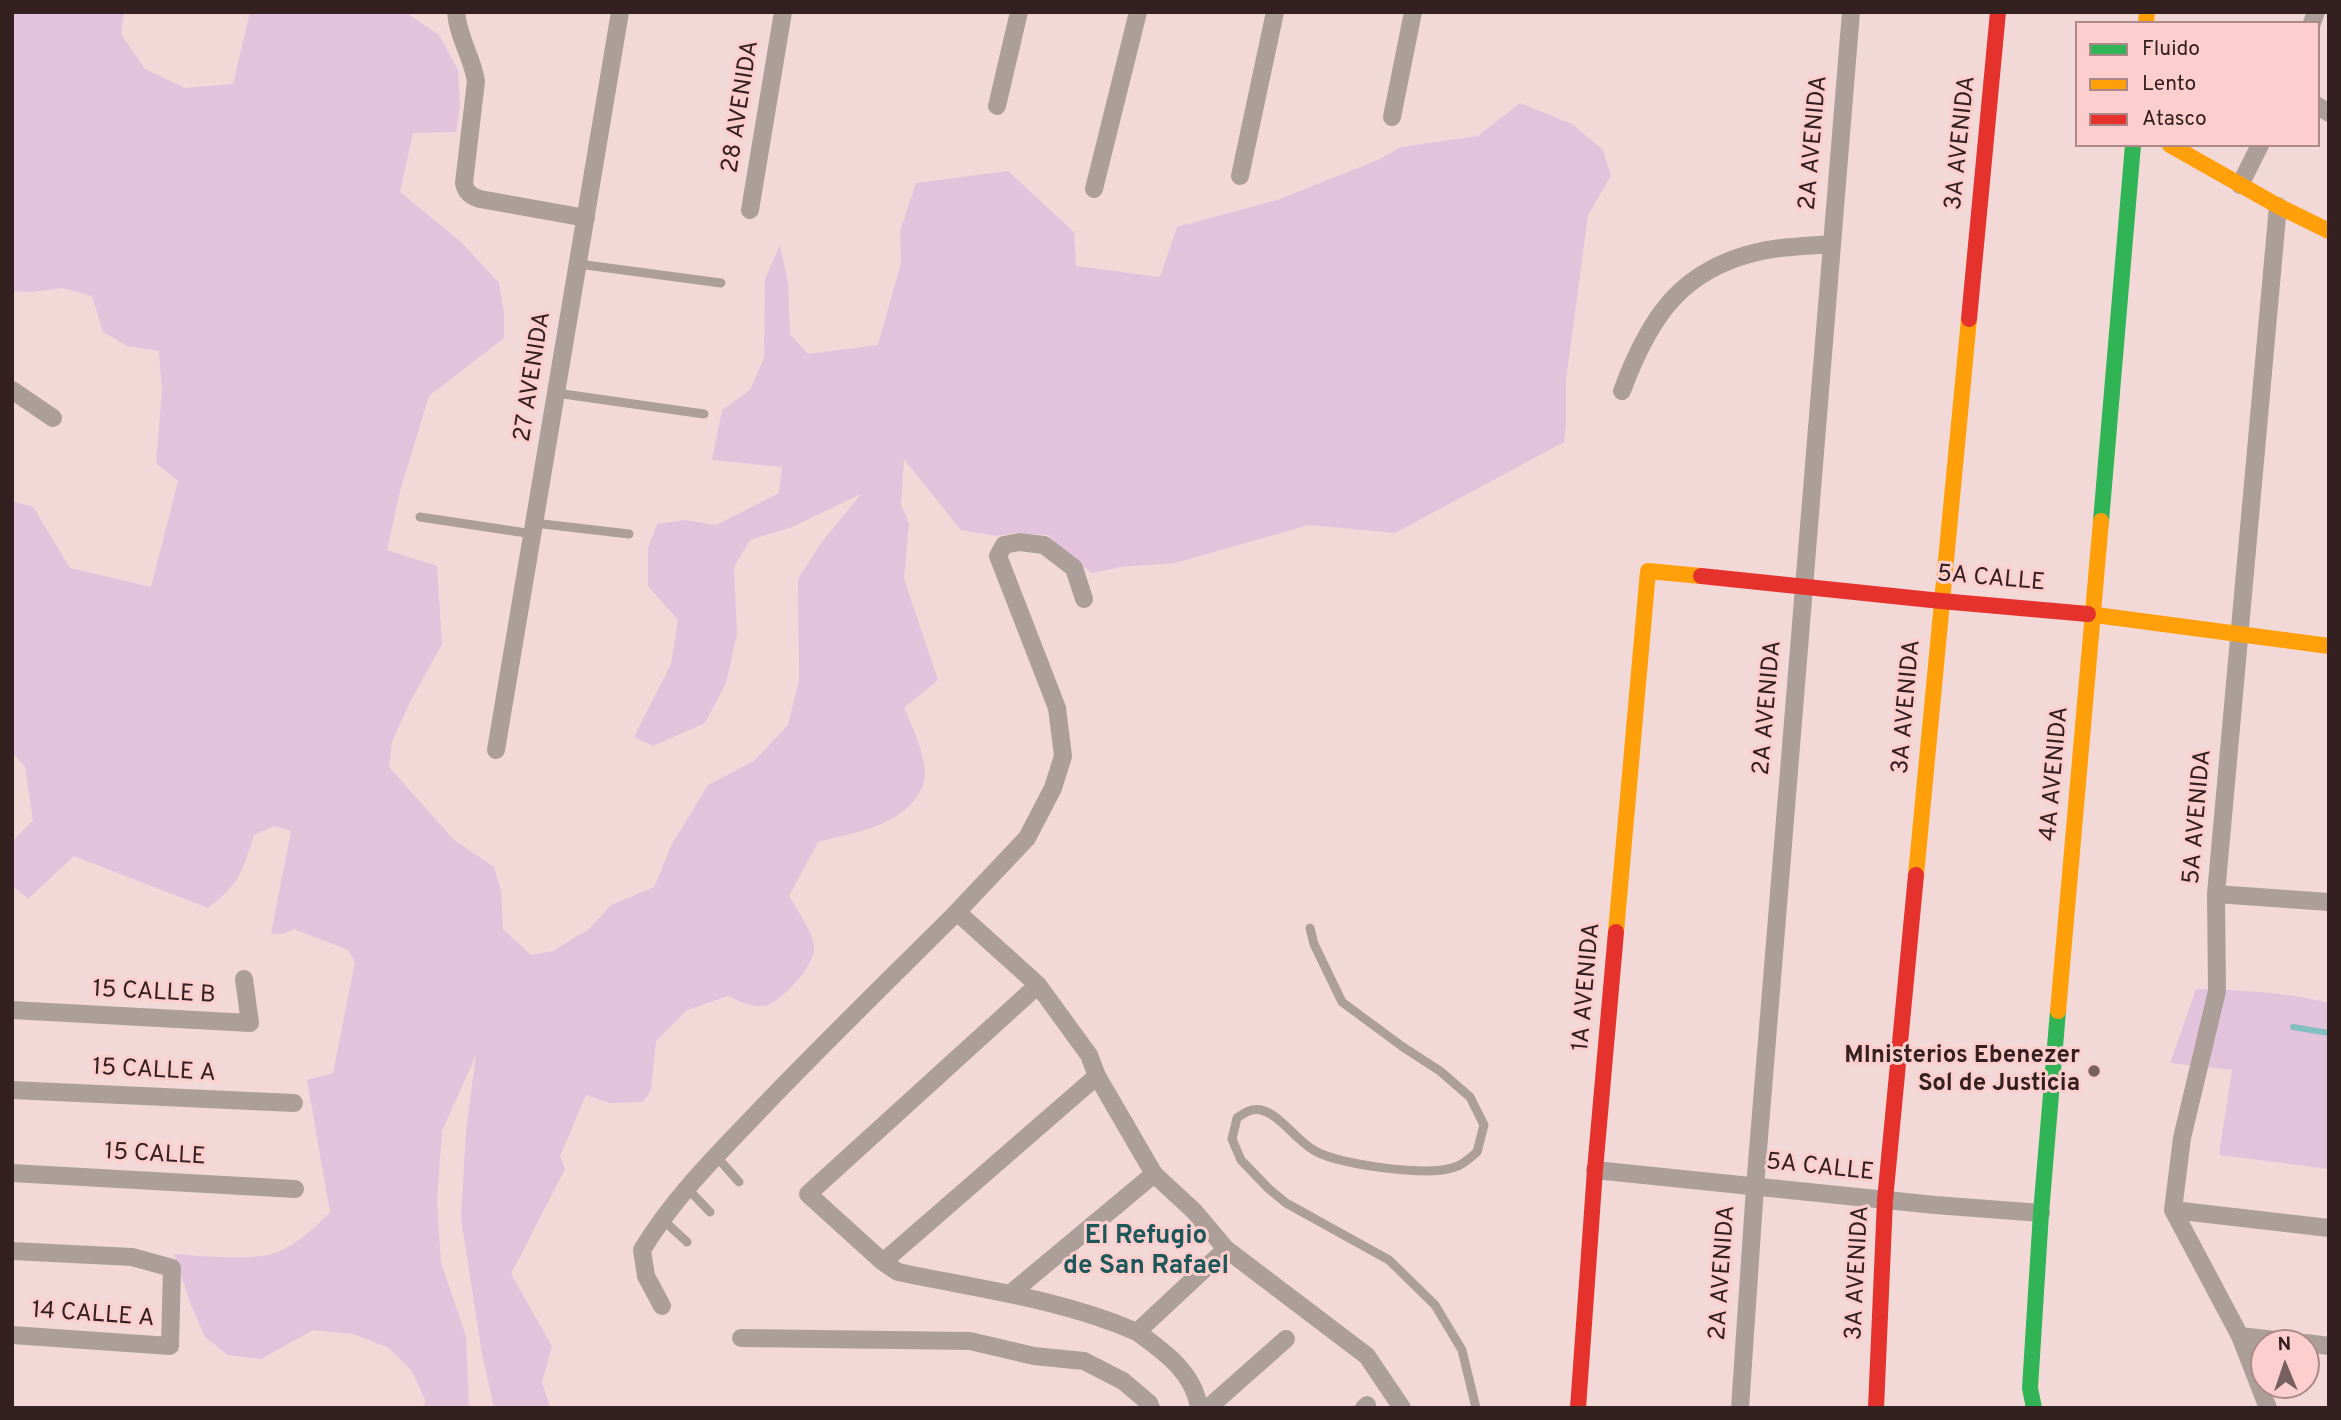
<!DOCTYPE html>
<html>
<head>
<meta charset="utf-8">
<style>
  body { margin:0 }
  #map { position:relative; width:2341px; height:1420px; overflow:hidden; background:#f2d9d8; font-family:Overpass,sans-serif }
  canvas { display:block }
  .frame { position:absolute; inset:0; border:14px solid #342020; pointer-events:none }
  .legend { position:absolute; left:2075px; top:21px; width:245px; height:126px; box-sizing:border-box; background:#fccfce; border:2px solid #ac8988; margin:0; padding:9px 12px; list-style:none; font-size:21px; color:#342020 }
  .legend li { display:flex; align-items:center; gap:14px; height:35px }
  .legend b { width:35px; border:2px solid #ac8988 }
  .north { position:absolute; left:2250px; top:1329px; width:70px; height:70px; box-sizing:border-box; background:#fccfce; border:2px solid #ac8988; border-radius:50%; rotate:358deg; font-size:19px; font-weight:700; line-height:28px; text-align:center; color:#342020 }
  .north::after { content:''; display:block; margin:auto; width:24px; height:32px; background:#766160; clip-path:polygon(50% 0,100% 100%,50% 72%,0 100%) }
</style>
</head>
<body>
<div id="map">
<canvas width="2341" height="1420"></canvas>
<div class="frame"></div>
<ul class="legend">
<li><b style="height:9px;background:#30b455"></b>Fluido</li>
<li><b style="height:9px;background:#ff9f0a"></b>Lento</li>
<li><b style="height:9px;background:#e5322d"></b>Atasco</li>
</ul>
<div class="north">N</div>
</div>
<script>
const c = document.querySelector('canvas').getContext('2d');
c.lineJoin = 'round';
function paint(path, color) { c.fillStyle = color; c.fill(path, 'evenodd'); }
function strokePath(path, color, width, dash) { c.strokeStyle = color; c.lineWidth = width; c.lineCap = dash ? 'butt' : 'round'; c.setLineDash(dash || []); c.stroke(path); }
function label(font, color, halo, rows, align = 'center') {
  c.font = font + ' Overpass,sans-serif'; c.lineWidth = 6; c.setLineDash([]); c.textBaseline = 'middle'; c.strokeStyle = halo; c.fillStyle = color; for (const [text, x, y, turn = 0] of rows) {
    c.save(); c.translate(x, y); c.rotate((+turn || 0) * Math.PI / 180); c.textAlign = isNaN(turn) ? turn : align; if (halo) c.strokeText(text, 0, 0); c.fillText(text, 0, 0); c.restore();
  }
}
paint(new Path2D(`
  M 12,12 L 124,12 L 121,34 L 145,69 L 185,88 L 233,84 L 250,12 L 405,12 L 439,35 L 458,70 L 460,106 L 456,132 L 413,133 L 400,192 L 461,242 L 499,283 L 504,313 L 504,338 L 429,396 L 400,491 L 387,550 L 437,566 L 442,644 L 410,702 L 392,742 L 389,767 L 454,840 L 494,867 L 501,891 L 503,929 L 531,955 L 553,951 L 589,929 L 611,905 L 654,887 L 672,844 L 708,785 L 754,761 L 788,725 L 799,681 L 798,579 L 821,543 L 861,494 L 792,527 L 750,540 L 734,567 L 737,634 L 726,683 L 705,723 L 653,746 L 634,737 L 671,664 L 678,620 L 648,586 L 648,548 L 657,524 L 686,520 L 716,525 L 779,493 L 782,467 L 712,460 L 722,410 L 750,390 L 764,358 L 765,279 L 780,245 L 788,282 L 790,334 L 808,354 L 878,345 L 901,263 L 900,231 L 916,183 L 1008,171 L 1074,232 L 1076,266 L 1160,277 L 1177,227 L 1277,200 L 1378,160 L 1401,147 L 1478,136 L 1520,103 L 1572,124 L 1603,150 L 1611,176 L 1588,215 L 1566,380 L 1566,426 L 1564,442 L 1395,533 L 1309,525 L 1175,563 L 1121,567 L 1092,573 L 1065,554 L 1049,535 L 1015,533 L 996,536 L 961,530 L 904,459 L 901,505 L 909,523 L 904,579 L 938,680 L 904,708 C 912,725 931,767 923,785 C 907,826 855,832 818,842 L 789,896 C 796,908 812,931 814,945 C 817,963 786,996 770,1004 C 756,1010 741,1002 728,996 L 687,1010 L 656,1041 L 651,1090 L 643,1102 L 610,1103 L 586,1095 L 560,1156 L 565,1169 L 511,1274 L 552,1346 L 542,1382 L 550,1408 L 494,1408 L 482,1354 L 461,1218 L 466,1131 L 476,1055 L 442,1131 L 437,1201 L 441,1263 L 466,1336 L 469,1408 L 422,1408 L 426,1402 L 412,1371 L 389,1348 L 353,1334 L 313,1330 L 261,1359 L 228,1355 L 205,1337 L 191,1305 L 174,1254 C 202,1256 241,1260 268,1255 C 291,1250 315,1228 330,1212 L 307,1080 L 333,1073 L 355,962 L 348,950 L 294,929 L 283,934 L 271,934 L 291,831 L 274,826 L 254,835 C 242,872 240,883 208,908 L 74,856 L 28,899 L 12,885 L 12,842 L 33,820 L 25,767 L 12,752 L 12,501 L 33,507 L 70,568 L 151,587 L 178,481 L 156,463 L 162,391 L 159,351 L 127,346 L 103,332 L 92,296 L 62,288 L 31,292 L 12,291 Z
  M 2196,989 C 2241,990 2285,992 2329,1003 L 2329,1169 L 2219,1155 L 2232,1070 L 2170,1063 Z`), '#e3c2dc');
strokePath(new Path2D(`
  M 2293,1027 L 2329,1033`), '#83bec0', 6);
strokePath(new Path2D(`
  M 578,264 L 721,283
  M 556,393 L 704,414
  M 420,517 L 533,534
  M 534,523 L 629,534
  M 1310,928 L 1314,944 L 1342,1002 L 1403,1047 L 1440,1071 L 1470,1097 L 1484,1125 L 1477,1152 C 1471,1157 1463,1165 1455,1167 C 1429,1177 1341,1165 1317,1152 C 1298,1143 1280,1114 1261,1110 C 1251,1108 1244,1113 1237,1118 L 1232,1139 L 1241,1160 L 1269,1189 L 1286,1203 L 1389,1260 L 1435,1305 L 1462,1350 L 1476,1408
  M 716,1156 L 739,1182
  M 687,1188 L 710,1212
  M 662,1219 L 687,1242`), '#ac9f9a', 9);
strokePath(new Path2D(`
  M 456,12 C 458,38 472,56 476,81 L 464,183 C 466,193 471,196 480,199 L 586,218
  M 2312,23 L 2316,12
  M 997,106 L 1019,12
  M 2318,106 L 2329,113
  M 1392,117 L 1413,12
  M 1240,176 L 1275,12
  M 2240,185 L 2260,145
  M 1094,189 L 1138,12
  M 750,210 L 783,12
  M 12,390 L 53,418
  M 1622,391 C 1649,318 1681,268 1762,251 C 1784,246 1809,246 1832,244
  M 1084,599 L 1074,568 L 1044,545 L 1019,542 L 1004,545 L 998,556 L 1057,708 L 1063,756 L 1053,788 L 1027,838 L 957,912 L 1038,985 L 1089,1055 L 1097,1076 L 1154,1174 L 1194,1211 L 1226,1249 L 1367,1356 L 1402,1408
  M 496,750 L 620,12
  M 2216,894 L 2329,902
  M 1038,985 L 808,1194 L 883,1262 L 898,1272 C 979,1289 1062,1299 1137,1332 L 1226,1249
  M 12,1010 L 250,1023 L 244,979
  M 12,1090 L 294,1103
  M 1595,1170 L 1935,1205 L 2041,1213
  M 12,1173 L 295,1189
  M 2173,1210 L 2329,1228
  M 12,1251 L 132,1257 L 172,1268 L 170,1346 L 12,1335
  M 883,1262 L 1097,1076
  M 1010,1294 L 1154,1174
  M 662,1306 L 646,1276 L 642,1250 C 674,1197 716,1156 758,1112 C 823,1044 891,978 957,912
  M 1137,1332 C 1164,1352 1194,1372 1199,1408
  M 2240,1336 L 2302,1343
  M 741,1338 L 970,1341 L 1034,1356 L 1084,1361 L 1123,1381 L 1149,1403 L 1151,1408
  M 2306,1343 L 2329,1346
  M 1208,1408 L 1286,1339
  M 1364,1408 L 1367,1405
  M 1740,1408 L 1755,1187 L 1851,12
  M 2268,1408 L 2240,1336 L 2173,1210 L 2182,1138 L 2217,991 L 2216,894 L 2278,206`), '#ac9f9a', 18);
strokePath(new Path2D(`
  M 2101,521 L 2133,145
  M 2034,1408 L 2030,1388 L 2041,1213 L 2058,1011`), '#30b455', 16);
strokePath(new Path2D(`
  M 2146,23 L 2147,12
  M 2170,145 L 2278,206 L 2329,231
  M 2088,614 L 2329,646
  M 1916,875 L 1969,319
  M 1616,932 L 1648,571 L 1701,576
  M 2058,1011 L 2101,521`), '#ff9f0a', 16);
strokePath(new Path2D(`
  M 1969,319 L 1998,12
  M 1701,576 L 1941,601 L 2088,614
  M 1578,1408 L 1595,1170 L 1616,932
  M 1876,1408 L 1885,1200 L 1916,875`), '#e5322d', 16);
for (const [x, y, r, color] of [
  [2094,1071,7,"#766160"]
]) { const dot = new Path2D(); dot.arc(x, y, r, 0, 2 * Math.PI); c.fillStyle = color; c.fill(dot); strokePath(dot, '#fccfce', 2.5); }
label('24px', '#342020', '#fccfce', [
  ["28 AVENIDA",742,107,-81],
  ["2A AVENIDA",1815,143,-85],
  ["3A AVENIDA",1962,143,-84],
  ["27 AVENIDA",534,377,-81],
  ["5A CALLE",1991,580,5],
  ["3A AVENIDA",1908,707,-85],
  ["2A AVENIDA",1769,708,-85],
  ["4A AVENIDA",2056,774,-85],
  ["5A AVENIDA",2199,817,-85],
  ["1A AVENIDA",1588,987,-85],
  ["15 CALLE B",154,994,3],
  ["15 CALLE A",154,1072,3],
  ["15 CALLE",155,1156,3],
  ["5A CALLE",1820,1169,6],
  ["2A AVENIDA",1724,1273,-86],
  ["3A AVENIDA",1859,1273,-87],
  ["14 CALLE A",93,1316,4]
]);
label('bold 24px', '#342020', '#fccfce', [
  ["MInisterios Ebenezer",2080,1057],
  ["Sol de Justicia",2080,1085]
], 'right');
label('bold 26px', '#1c575a', '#fccfce', [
  ["El Refugio",1146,1238],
  ["de San Rafael",1146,1268]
]);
</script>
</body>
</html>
